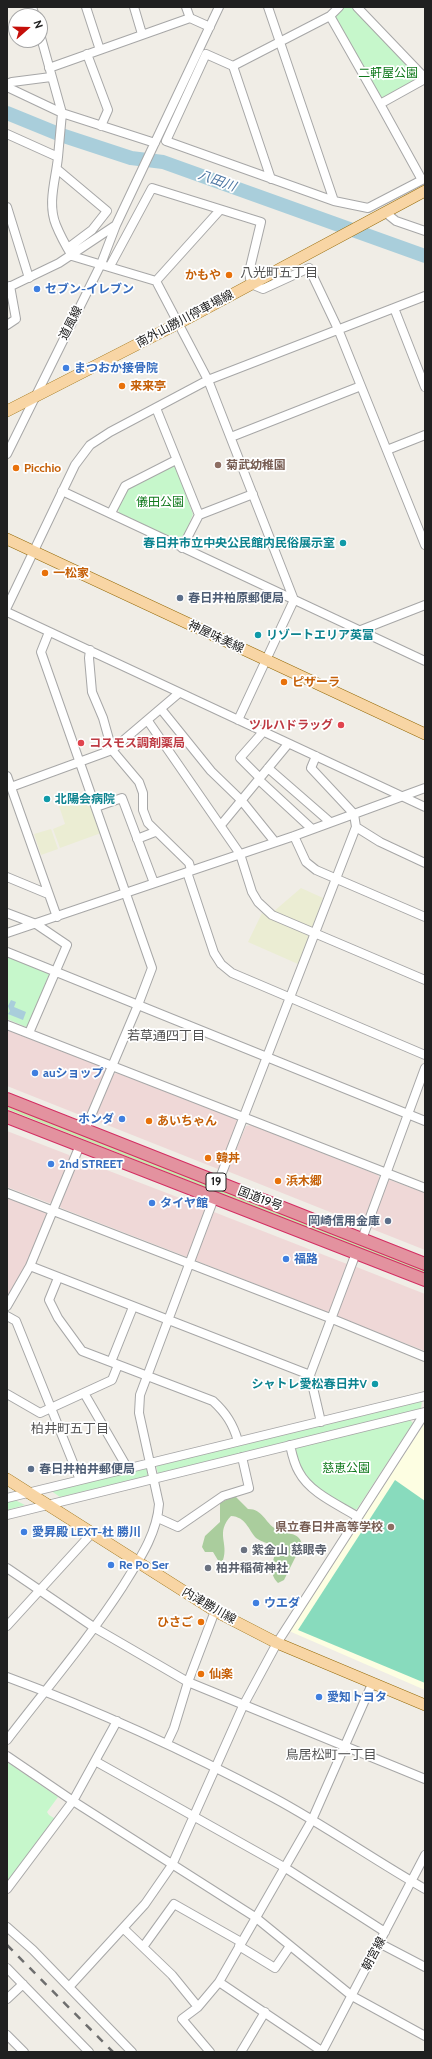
<!DOCTYPE html>
<html>
<head>
<meta charset="utf-8">
<style>
  body { margin:0 }
  #map { position:relative; width:432px; height:2059px; overflow:hidden; background:#f0ede6; font-family:Cabin,sans-serif }
  canvas { display:block }
  .frame { position:absolute; inset:0; border:8px solid #202020; pointer-events:none }
  .north { position:absolute; left:8px; top:8px; width:40px; height:40px; box-sizing:border-box; background:#fff; border:1px solid #a6a6a6; border-radius:50%; rotate:70deg; font-size:11px; font-weight:700; line-height:16px; text-align:center; color:#202020 }
  .north::after { content:''; display:block; margin:auto; width:14px; height:18px; background:#c50f0a; clip-path:polygon(50% 0,100% 100%,50% 72%,0 100%) }
</style>
</head>
<body>
<div id="map">
<canvas width="432" height="2059"></canvas>
<div class="frame"></div>
<div class="north">N</div>
</div>
<script>
const c = document.querySelector('canvas').getContext('2d');
c.lineJoin = 'round';
function paint(path, color) { c.fillStyle = color; c.fill(path, 'evenodd'); }
function strokePath(path, color, width, dash) { c.strokeStyle = color; c.lineWidth = width; c.lineCap = dash ? 'butt' : 'round'; c.setLineDash(dash || []); c.stroke(path); }
function label(font, color, halo, rows, align = 'center') {
  c.font = font + ' Cabin,"Noto Sans JP",sans-serif'; c.lineWidth = 3.5; c.setLineDash([]); c.textBaseline = 'middle'; c.strokeStyle = halo; c.fillStyle = color; for (const [text, x, y, turn = 0] of rows) {
    c.save(); c.translate(x, y); c.rotate((+turn || 0) * Math.PI / 180); c.textAlign = isNaN(turn) ? turn : align; if (halo) c.strokeText(text, 0, 0); c.fillText(text, 0, 0); c.restore();
  }
}
paint(new Path2D(`
  M 7,1030 L 105,1068 L 107,1072 L 88,1116 L 85,1117 L 7,1086 Z
  M 117,1073 L 236,1119 L 238,1123 L 221,1167 L 218,1169 L 97,1121 L 95,1117 L 113,1074 Z
  M 251,1125 L 378,1175 L 380,1179 L 363,1223 L 360,1224 L 227,1171 L 246,1126 Z
  M 7,1131 L 69,1155 L 71,1158 L 53,1202 L 49,1203 L 7,1187 Z
  M 78,1159 L 206,1208 L 187,1257 L 61,1208 L 59,1205 Z
  M 390,1180 L 425,1193 L 425,1250 L 372,1229 L 370,1225 L 386,1181 Z
  M 7,1197 L 46,1212 L 47,1216 L 27,1265 L 7,1297 Z
  M 214,1212 L 347,1264 L 348,1266 L 330,1310 L 327,1312 L 197,1261 L 195,1259 Z
  M 354,1266 L 425,1294 L 425,1351 L 338,1317 L 337,1313 Z`), '#efd8d7');
paint(new Path2D(`
  M 425,1423 L 425,1690 L 289,1631 Z`), '#fdfee2');
paint(new Path2D(`
  M 87,795 L 101,833 L 60,848 L 53,829 L 65,824 L 59,806 Z
  M 51,829 L 58,849 L 41,855 L 34,834 Z
  M 301,888 L 323,898 L 313,926 L 309,928 L 273,912 Z
  M 262,913 L 307,934 L 309,937 L 298,964 L 248,942 Z`), '#ebedd3');
paint(new Path2D(`
  M 7,1106 L 425,1270 L 425,1274 L 7,1109 Z`), '#c9e7af');
paint(new Path2D(`
  M 232,1497 L 236,1497 L 248,1509 C 263,1509 265,1523 276,1529 C 286,1536 298,1530 302,1544 L 284,1580 L 278,1583 C 268,1573 273,1562 276,1550 L 274,1546 C 269,1543 261,1542 256,1538 C 248,1529 246,1517 231,1516 C 215,1533 229,1543 223,1560 L 219,1562 L 213,1552 L 205,1552 L 202,1547 L 205,1536 L 220,1522 L 220,1503 Z`), '#aacd9d');
paint(new Path2D(`
  M 344,7 L 351,7 L 419,76 L 418,80 L 384,99 L 381,98 L 335,19 L 336,15 Z
  M 172,465 L 175,466 L 193,514 L 183,539 L 179,541 L 119,513 L 118,509 L 127,489 Z
  M 7,954 L 48,972 L 49,975 L 29,1026 L 26,1027 L 7,1019 Z
  M 422,1400 L 421,1409 L 158,1474 L 156,1465 Z
  M 410,1420 L 413,1423 L 357,1509 L 354,1510 C 325,1493 304,1485 295,1450 L 298,1447 Z
  M 146,1467 L 148,1476 L 60,1497 L 50,1490 Z
  M 15,1500 L 25,1505 L 7,1510 L 7,1501 Z
  M 7,1762 L 58,1797 L 47,1812 L 49,1815 L 57,1820 L 7,1885 Z`), '#c6f7cb');
paint(new Path2D(`
  M 395,1480 L 425,1501 L 425,1683 L 298,1630 Z`), '#88dbbd');
paint(new Path2D(`
  M 11,1000 L 16,1002 L 14,1007 L 26,1012 L 23,1020 L 8,1014 L 10,1011 L 8,1006 Z`), '#a9cedb');
strokePath(new Path2D(`
  M 7,113 L 61,135 L 131,158 L 163,162 L 425,256`), '#a9cedb', 14);
const minor = new Path2D(`
  M 32,7 L 35,16
  M 86,7 L 100,50
  M 134,7 L 142,34
  M 186,7 L 190,18 L 210,27
  M 268,7 L 334,201
  M 339,7 L 330,16 L 233,66 L 206,54 L 166,141 L 334,201 L 368,208 L 422,180 L 380,104
  M 357,7 L 425,78
  M 330,16 L 380,104 L 425,79
  M 40,34 L 62,113 L 58,157
  M 87,54 L 108,110 L 101,126
  M 233,66 L 271,179
  M 49,68 L 190,18
  M 7,84 L 12,82 L 51,77
  M 7,87 L 62,113 L 155,143
  M 7,134 L 58,157 C 56,179 47,203 56,225 C 60,235 66,246 72,256 L 156,281 L 208,380 L 294,600 L 238,720
  M 57,169 L 107,211 L 92,230 L 68,248
  M 7,207 L 29,278
  M 386,213 L 396,221 L 425,231
  M 110,266 L 152,188 L 261,222 L 249,272 L 251,284 L 263,289 L 309,268 L 338,329 L 425,545
  M 156,281 L 220,210
  M 7,288 L 59,263 L 116,225
  M 394,308 L 425,387
  M 7,325 L 16,319 L 10,286
  M 156,408 L 199,515
  M 231,437 L 361,386
  M 387,450 L 425,435
  M 7,454 L 101,264 L 116,225 L 219,7
  M 62,491 L 425,661
  M 111,513 L 125,486 L 176,460
  M 182,548 L 199,515 L 253,494
  M 7,607 L 75,465 L 90,445 L 110,432 L 208,380 L 425,296
  M 7,612 L 425,807
  M 361,630 L 425,605
  M 49,632 L 41,652 L 152,968 L 138,1005 L 85,1130
  M 90,650 L 89,658 L 92,692 L 103,718 L 112,750 L 139,782 L 143,793 L 143,810 L 148,823 L 189,863 L 191,870
  M 161,709 L 211,771 L 242,801 L 275,842
  M 148,721 L 240,854 L 252,892 L 258,902 L 272,915 L 425,980
  M 268,768 L 330,822
  M 7,776 L 57,917
  M 260,778 L 240,758 L 263,732
  M 259,780 L 312,829
  M 11,787 L 112,750 L 179,693
  M 96,807 L 122,798 L 154,883
  M 221,825 L 288,744
  M 356,827 L 380,842 L 425,863
  M 294,836 L 306,862 L 316,870 L 425,917
  M 137,839 L 155,832
  M 187,872 L 214,953 L 221,964 L 232,973 L 425,1055
  M 7,877 L 48,894
  M 7,913 L 36,924 L 67,945 L 29,1033
  M 7,933 L 294,836 L 425,788
  M 7,952 L 425,1121
  M 7,1025 L 425,1188
  M 218,1183 L 356,827 L 354,814 L 311,768 L 316,756
  M 7,1193 L 330,1318 L 425,1357
  M 362,1239 L 425,1068
  M 30,1266 L 310,1375
  M 58,1278 L 49,1300 L 58,1318 L 82,1351 L 213,1401 C 226,1413 233,1424 238,1441
  M 7,1306 L 30,1266 L 80,1145
  M 7,1316 L 16,1321 L 80,1480
  M 111,1362 L 133,1307
  M 84,1393 L 128,1469
  M 7,1394 L 40,1413 L 112,1380 L 118,1365
  M 321,1422 L 310,1375 L 356,1253
  M 290,1445 C 292,1454 294,1464 299,1472 C 310,1493 339,1505 358,1517
  M 7,1498 L 425,1396
  M 7,1515 L 425,1412
  M 158,1518 L 178,1527 L 223,1496 L 249,1488 L 242,1457
  M 7,1568 L 95,1628 L 188,1682 L 425,1779
  M 7,1626 L 92,1533
  M 7,1677 C 99,1711 188,1752 274,1798 C 326,1826 374,1860 425,1889
  M 7,1740 C 46,1689 88,1640 123,1586 C 139,1560 157,1534 159,1504 L 139,1413 L 140,1395 L 214,1198
  M 167,1743 L 174,1728 L 188,1682 L 215,1611
  M 7,1756 L 73,1801 L 255,1917 L 352,1996 L 425,2036
  M 95,1761 L 284,1867 L 385,1932
  M 7,1889 L 73,1801 L 117,1721
  M 7,1927 L 33,1950 L 132,2052
  M 123,1928 L 172,1975 L 198,2007
  M 379,1943 L 425,1967
  M 239,1946 L 275,1968 L 290,1946
  M 143,1947 L 174,1904 L 241,1942
  M 7,1968 L 89,2052
  M 219,1982 L 323,2052
  M 69,1987 L 145,1904 L 172,1865 L 243,1706 L 277,1643 L 425,1413
  M 7,1999 L 23,1984
  M 7,2035 L 24,2052
  M 210,2052 L 182,2019 L 198,2007 L 219,1982 L 312,1820 L 372,1684
  M 241,2052 L 265,2012
  M 322,2052 L 425,1855`);
const major = new Path2D(`
  M 7,411 L 179,323 L 425,191
  M 7,539 L 425,734
  M 7,1479 L 215,1611 L 277,1643 L 425,1705`);
const highway = new Path2D(`
  M 7,1099 L 425,1264
  M 7,1117 L 425,1280`);
strokePath(minor, '#a7a7a7', 10);
strokePath(major, '#946907', 12);
strokePath(highway, '#d32e62', 14);
strokePath(minor, '#fff', 8);
strokePath(major, '#f8d5a4', 11);
strokePath(highway, '#e3929f', 12);
strokePath(new Path2D(`
  M 7,1945 L 113,2052`), '#6e6e6e', 2.5, [8, 8]);
for (const [x, y, r, color] of [
  [229,275,4,"#e8710a"],
  [37,289,4,"#3f7fe0"],
  [66,368,4,"#3f7fe0"],
  [122,386,4,"#e8710a"],
  [218,465,4,"#8d6e63"],
  [16,468,4,"#e8710a"],
  [343,543,4,"#0f9aa8"],
  [45,573,4,"#e8710a"],
  [180,598,4,"#5c6f8a"],
  [258,635,4,"#0f9aa8"],
  [284,682,4,"#e8710a"],
  [341,725,4,"#e0444e"],
  [81,743,4,"#e0444e"],
  [47,799,4,"#0f9aa8"],
  [35,1073,4,"#3f7fe0"],
  [122,1119,4,"#3f7fe0"],
  [149,1121,4,"#e8710a"],
  [208,1158,4,"#e8710a"],
  [51,1164,4,"#3f7fe0"],
  [278,1181,4,"#e8710a"],
  [152,1203,4,"#3f7fe0"],
  [388,1221,4,"#5c6f8a"],
  [286,1259,4,"#3f7fe0"],
  [375,1384,4,"#0f9aa8"],
  [31,1469,4,"#5c6f8a"],
  [391,1527,4,"#8d6e63"],
  [24,1532,4,"#3f7fe0"],
  [244,1550,4,"#6b7280"],
  [111,1565,4,"#3f7fe0"],
  [208,1568,4,"#6b7280"],
  [256,1603,4,"#3f7fe0"],
  [201,1622,4,"#e8710a"],
  [201,1674,4,"#e8710a"],
  [319,1697,4,"#3f7fe0"]
]) { const dot = new Path2D(); dot.arc(x, y, r, 0, 2 * Math.PI); c.fillStyle = color; c.fill(dot); strokePath(dot, '#fff', 1.5); }
for (const [x, y, w] of [
  [216,1182,20]
]) { const box = new Path2D(); box.roundRect(x - w / 2, y - 9, w, 18, 3); c.fillStyle = '#fff'; c.fill(box); strokePath(box, '#202020', 1); }
label('bold 11px', '#202020', null, [
  ["19",216,1182]
]);
label('12px', '#117a1d', '#fff', [
  ["二軒屋公園",388,73],
  ["儀田公園",160,502],
  ["慈恵公園",346,1468]
]);
label('bold 12px', '#c56008', '#fff', [
  ["かもや",221,275,"right"],
  ["来来亭",130,386],
  ["Picchio",24,468],
  ["一松家",53,573],
  ["ピザーラ",292,682],
  ["あいちゃん",157,1121],
  ["韓丼",216,1158],
  ["浜木郷",286,1181],
  ["ひさご",193,1622,"right"],
  ["仙楽",209,1674]
], 'left');
label('bold 12px', '#366cbe', '#fff', [
  ["セブン-イレブン",45,289],
  ["まつおか接骨院",74,368],
  ["auショップ",43,1073],
  ["ホンダ",114,1119,"right"],
  ["2nd STREET",59,1164],
  ["タイヤ館",160,1203],
  ["福路",294,1259],
  ["愛昇殿 LEXT-杜 勝川",32,1532],
  ["Re Po Ser",119,1565],
  ["ウエダ",264,1603],
  ["愛知トヨタ",327,1697]
], 'left');
label('12px', '#202020', '#fff', [
  ["南外山勝川停車場線",185,319,-28],
  ["道風線",71,323,-63],
  ["神屋味美線",216,637,25],
  ["国道19号",260,1199,21],
  ["内津勝川線",209,1606,30],
  ["朝宮線",374,1954,-62]
]);
label('bold 12px', '#785e54', '#fff', [
  ["菊武幼稚園",226,465],
  ["県立春日井高等学校",383,1527,"right"]
], 'left');
label('bold 12px', '#0d838f', '#fff', [
  ["春日井市立中央公民館内民俗展示室",335,543],
  ["リゾートエリア英富",266,635,"left"],
  ["北陽会病院",55,799,"left"],
  ["シャトレ愛松春日井V",367,1384]
], 'right');
label('bold 12px', '#4e5e75', '#fff', [
  ["春日井柏原郵便局",188,598],
  ["岡崎信用金庫",380,1221,"right"],
  ["春日井柏井郵便局",39,1469]
], 'left');
label('bold 12px', '#be3a42', '#fff', [
  ["ツルハドラッグ",333,725],
  ["コスモス調剤薬局",89,743,"left"]
], 'right');
label('bold 12px', '#5b616d', '#fff', [
  ["紫金山 慈眼寺",252,1550],
  ["柏井稲荷神社",216,1568]
], 'left');
label('italic 13px', '#4d76a3', '#fff', [
  ["八田川",217,181,20]
]);
label('13px', '#535353', '#fff', [
  ["八光町五丁目",279,273],
  ["若草通四丁目",166,1036],
  ["柏井町五丁目",70,1429],
  ["鳥居松町一丁目",331,1755]
]);
</script>
</body>
</html>
